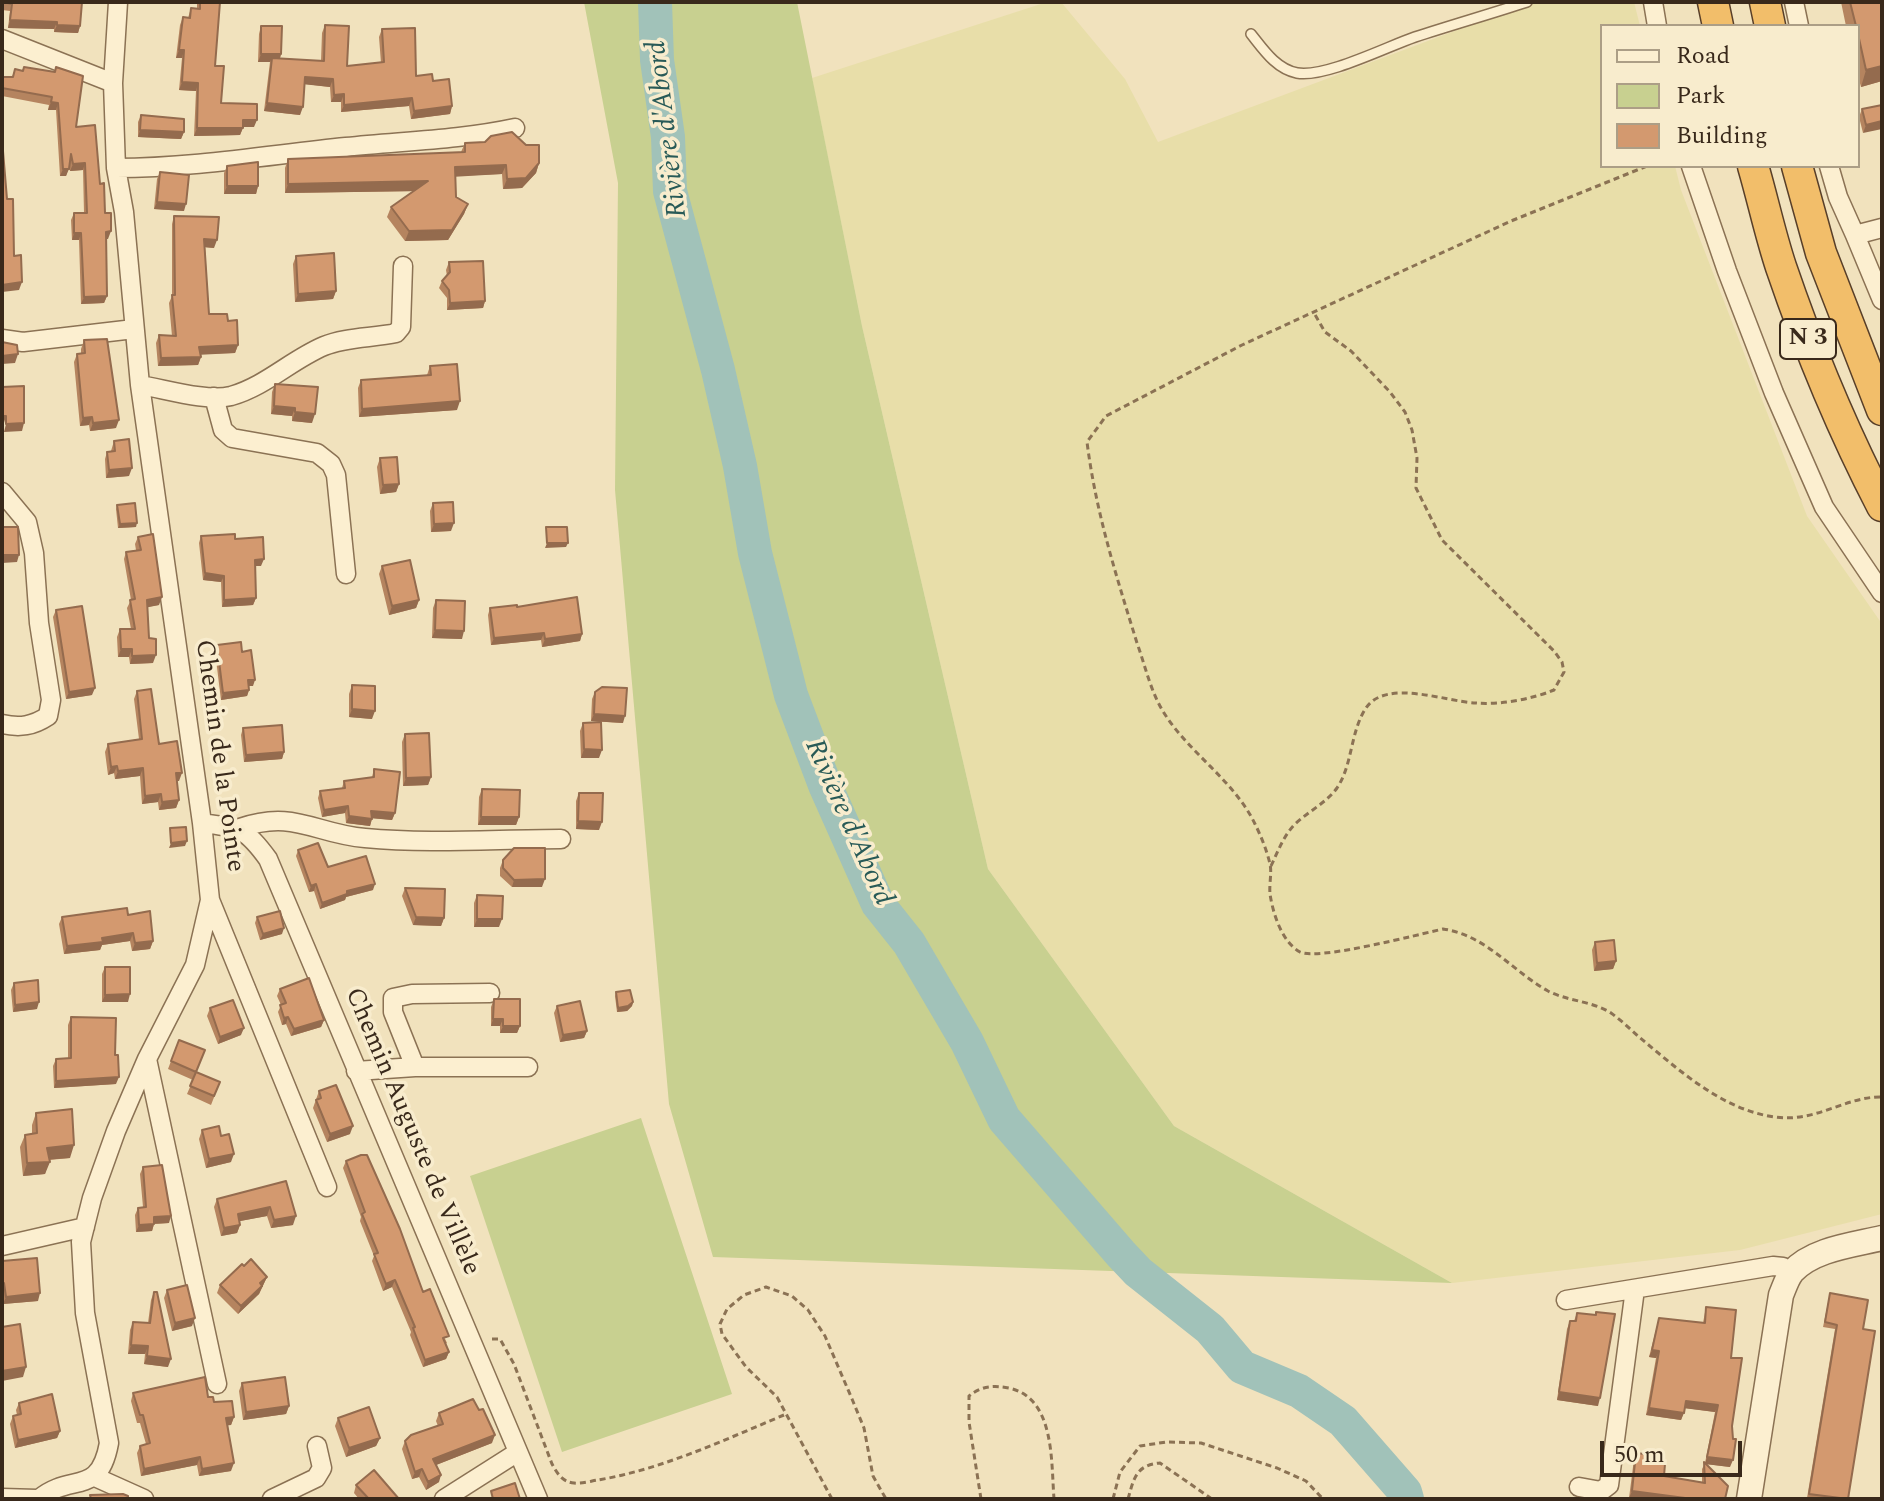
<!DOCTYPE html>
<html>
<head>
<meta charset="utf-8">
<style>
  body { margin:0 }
  #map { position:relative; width:1884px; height:1501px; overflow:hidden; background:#f1e2bd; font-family:Spectral,serif }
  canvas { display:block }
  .frame { position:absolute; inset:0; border:4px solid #39291b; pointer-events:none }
  .legend { position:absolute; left:1600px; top:24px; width:260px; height:144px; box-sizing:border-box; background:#f8eccd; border:2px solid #ac9e86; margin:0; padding:10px 14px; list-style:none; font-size:24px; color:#39291b }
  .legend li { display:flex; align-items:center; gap:16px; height:40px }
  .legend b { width:40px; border:2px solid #ac9e86 }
  .scale { position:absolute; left:1600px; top:1441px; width:142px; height:36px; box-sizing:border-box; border:4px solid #39291b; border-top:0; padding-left:10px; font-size:24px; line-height:28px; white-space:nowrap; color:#39291b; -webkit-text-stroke:6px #f8eccd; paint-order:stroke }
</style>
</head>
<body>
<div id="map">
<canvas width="1884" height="1501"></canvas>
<div class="frame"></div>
<ul class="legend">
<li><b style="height:10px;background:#fcefd0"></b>Road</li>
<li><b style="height:22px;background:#c8d090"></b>Park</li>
<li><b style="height:22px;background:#d3996f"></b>Building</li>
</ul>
<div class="scale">50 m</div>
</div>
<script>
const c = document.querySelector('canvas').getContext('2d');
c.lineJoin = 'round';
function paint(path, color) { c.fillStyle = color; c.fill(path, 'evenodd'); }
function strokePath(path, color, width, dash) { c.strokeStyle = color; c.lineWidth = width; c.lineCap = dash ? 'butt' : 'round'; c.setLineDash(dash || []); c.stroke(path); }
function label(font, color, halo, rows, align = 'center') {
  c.font = font + ' Spectral,serif'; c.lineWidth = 7; c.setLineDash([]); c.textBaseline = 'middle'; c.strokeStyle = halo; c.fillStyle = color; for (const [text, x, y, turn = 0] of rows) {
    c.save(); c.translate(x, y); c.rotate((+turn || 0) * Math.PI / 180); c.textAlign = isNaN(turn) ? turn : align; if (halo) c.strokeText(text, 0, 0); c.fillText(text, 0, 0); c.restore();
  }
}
paint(new Path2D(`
  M 1047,2 L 1061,2 L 1125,79 L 1158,142 L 1532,2 L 1634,2 L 1640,26 L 1602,26 L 1602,166 L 1675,166 L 1681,190 L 1807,516 L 1882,624 L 1882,1214 L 1740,1250 L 1452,1283 L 1174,1126 L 988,869 L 862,326 L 812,78 Z`), '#e8dea9');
paint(new Path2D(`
  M 584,2 L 797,2 L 862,326 L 988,869 L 1174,1126 L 1452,1283 L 713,1257 L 669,1104 L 615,490 L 618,183 Z
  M 641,1118 L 732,1394 L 562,1452 L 470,1176 Z`), '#c8d090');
strokePath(new Path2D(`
  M 655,2 L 657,60 L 668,137 L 670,191 L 718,370 L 740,466 L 755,553 L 791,695 L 825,785 L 878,904 L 909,943 L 967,1042 L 1004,1119 L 1121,1254 L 1138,1272 L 1210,1329 L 1242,1367 L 1299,1391 L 1343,1421 L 1405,1492 L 1407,1499`), '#a1c2b9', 34);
const service = new Path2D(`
  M 1251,34 C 1263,49 1276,69 1297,73 C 1325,78 1386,47 1415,37 C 1452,25 1490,14 1527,2`);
const minor = new Path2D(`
  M 1653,2 L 1657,26
  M 1794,2 L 1799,26
  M 2,39 L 113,83
  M 1691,166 L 1727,271 L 1774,393 L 1824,507 L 1882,593
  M 1829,166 L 1838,197 L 1855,235 L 1882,228
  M 116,168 C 193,168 269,155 346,147 C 403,141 459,140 515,128
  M 1855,235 L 1882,300
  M 2,339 L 23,342 L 134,329
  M 140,385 C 165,389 207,402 231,396 C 266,386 291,360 324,346 C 345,337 373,338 396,333 L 401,327 L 403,266
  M 214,397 L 223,430 L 232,438 L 317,453 L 331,464 L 336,475 L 346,574
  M 2,492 L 27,522 L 34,553 L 39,623 L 51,700 L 48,716 C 33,726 20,728 2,724
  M 202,823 C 239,828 245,827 268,859 L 538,1499
  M 240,828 C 294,809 315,834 365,838 C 429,844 496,839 561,839
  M 210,900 L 327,1187
  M 147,1059 L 217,1384
  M 415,1067 L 393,1012 L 393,998 L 412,994 L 490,993
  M 356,1071 L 415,1067 L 528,1067
  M 2,1246 L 85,1227
  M 1566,1300 L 1773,1266 L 1783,1267 L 1790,1273
  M 95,1477 L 144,1499
  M 1579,1487 L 1601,1491 L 1609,1485 L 1635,1289
  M 2,1498 L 37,1499
  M 39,1499 C 71,1472 99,1498 109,1443 L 85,1313 L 81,1242 L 92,1198 L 116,1131 L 147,1059 L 195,965 L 210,900 L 202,823 L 140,385 L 124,212 L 116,168 L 113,83 L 118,2
  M 272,1499 L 316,1478 L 322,1468 L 317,1446
  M 444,1499 L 518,1452`);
const tertiary = new Path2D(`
  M 1749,1499 L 1781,1295 C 1784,1288 1787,1278 1792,1272 C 1813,1249 1853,1245 1882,1238`);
const trunk = new Path2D(`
  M 1713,2 L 1718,26
  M 1765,2 L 1770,26
  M 1753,166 C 1763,200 1770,234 1781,267 C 1809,349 1842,429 1882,506
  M 1797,166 L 1821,253 L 1882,410`);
strokePath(service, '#8b7254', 12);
strokePath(minor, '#8b7254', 21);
strokePath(tertiary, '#8b7254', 27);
strokePath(trunk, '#583f29', 33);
strokePath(new Path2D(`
  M 1647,166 L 1511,221 L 1242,345 L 1106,416 L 1087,442 C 1096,513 1116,575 1137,643 C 1146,668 1151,694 1166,716 C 1191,754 1235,782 1255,824 C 1261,836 1267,851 1270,864 C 1272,873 1269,884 1270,894 C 1273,914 1282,942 1300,952 C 1317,961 1420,934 1443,929 C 1486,935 1512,971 1548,991 C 1567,1001 1592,1001 1611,1013 C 1621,1020 1630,1029 1639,1037 C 1679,1070 1722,1110 1775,1117 C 1816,1123 1846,1096 1882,1097
  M 1271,866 C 1278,851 1284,835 1295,824 C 1309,811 1326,803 1337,788 C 1353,764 1350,732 1366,708 C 1386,678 1447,702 1476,703 C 1501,705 1532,699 1554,690 L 1564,672 L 1562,662 L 1554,651 L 1442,540 L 1416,488 L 1417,458 L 1412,430 L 1405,412 L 1390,392 L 1351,351 L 1325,332 L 1314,313
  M 492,1339 L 500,1339 L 514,1364 L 552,1464 C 557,1473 562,1482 574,1483 C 581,1484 591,1481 598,1480 C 663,1469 724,1440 784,1415
  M 832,1499 L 777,1397 L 746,1367 L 722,1334 L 720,1324 L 727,1309 L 744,1295 L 766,1287 L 792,1296 L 808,1310 L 825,1336 L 852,1399 L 864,1428 L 873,1476 L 886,1499
  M 981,1499 L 969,1422 L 969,1396 C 981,1386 993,1385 1009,1388 C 1055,1398 1051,1461 1054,1499
  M 1113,1499 L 1120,1472 L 1140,1446 L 1166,1442 L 1201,1443 L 1277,1468 L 1306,1481 L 1323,1499
  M 1128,1499 C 1134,1478 1136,1465 1160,1463 L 1212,1499`), '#8b7254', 3, [6, 4]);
strokePath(service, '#fcefd0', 9);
strokePath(minor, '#fcefd0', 18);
strokePath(tertiary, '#fcefd0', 24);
strokePath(trunk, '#f2be6a', 30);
paint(new Path2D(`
  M 2,2 L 82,2 L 80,26 L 78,33 L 54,32 L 54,29 L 8,28 L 10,11 L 2,10 Z
  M 197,2 L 220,2 L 215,66 L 221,103 L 254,127 L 243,127 L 240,135 L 194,136 L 196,91 L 179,90 L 182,58 L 176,58 L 180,25 L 183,17 L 188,18 L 191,8 L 197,9 Z
  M 1841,2 L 1882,2 L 1882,81 L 1861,87 L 1858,76 L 1858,26 L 1846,26 Z
  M 325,25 L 347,66 L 381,63 L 379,37 L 382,29 L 416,76 L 433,81 L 452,106 L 450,114 L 411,119 L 409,106 L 341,112 L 341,102 L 331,102 L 330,87 L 305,84 L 300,115 L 264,111 L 270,62 L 258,62 L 259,34 L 261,26 L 281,54 L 280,58 L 321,61 L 322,33 Z
  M 56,67 L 76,127 L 100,184 L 108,239 L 106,239 L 107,296 L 104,303 L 81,304 L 79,240 L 72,240 L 71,220 L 74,213 L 84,213 L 83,170 L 70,171 L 69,166 L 66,176 L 60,176 L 56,110 L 48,110 L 49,105 L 2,96 L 2,77 L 12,77 L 15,69 L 22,71 L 54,72 Z
  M 1882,105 L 1863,133 L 1859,117 L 1862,109 Z
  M 141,115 L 184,132 L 181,139 L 138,137 L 138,122 Z
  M 465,143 L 539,163 L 536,173 L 522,188 L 503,189 L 502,174 L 455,176 L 456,197 L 468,204 L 464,214 L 448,240 L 405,241 L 387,217 L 391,207 L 414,191 L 285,193 L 285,168 L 288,159 L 461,152 Z
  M 227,166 L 258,186 L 256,194 L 224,194 L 224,173 Z
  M 160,172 L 184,211 L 154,209 L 157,179 Z
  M 174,216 L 214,248 L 205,247 L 209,314 L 228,321 L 238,345 L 235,353 L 201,354 L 201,357 L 198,365 L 158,366 L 156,343 L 159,335 L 172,336 L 169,303 L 172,296 L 172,224 Z
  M 296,256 L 336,291 L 333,299 L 295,302 L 293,264 Z
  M 449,262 L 485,301 L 483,308 L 447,310 L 447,298 L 439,288 L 442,281 L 447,276 L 446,270 Z
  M 84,340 L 116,428 L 90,431 L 89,425 L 80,426 L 74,362 L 77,354 L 81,354 L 81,349 Z
  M 430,366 L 457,410 L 359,417 L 358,388 L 361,380 L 427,375 Z
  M 275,384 L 312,423 L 292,421 L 292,416 L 271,414 L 272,392 Z
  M 114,441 L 129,476 L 106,478 L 105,459 L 107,452 L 111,451 Z
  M 380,458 L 399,484 L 396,492 L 380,494 L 377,467 Z
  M 433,503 L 451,531 L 431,532 L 430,511 Z
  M 117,505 L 136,527 L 118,528 L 116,509 Z
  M 201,536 L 235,539 L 261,566 L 255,566 L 256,598 L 253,605 L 222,607 L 221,582 L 203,580 L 199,543 Z
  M 138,537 L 159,605 L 147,607 L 149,638 L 153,663 L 130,664 L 129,657 L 118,657 L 117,637 L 120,629 L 131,629 L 127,608 L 131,600 L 124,559 L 126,552 L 136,550 L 135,544 Z
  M 382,566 L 419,600 L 416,608 L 389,615 L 379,574 Z
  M 436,600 L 462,639 L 432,638 L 433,608 Z
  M 517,607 L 582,634 L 580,641 L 542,647 L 541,640 L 491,645 L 488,615 L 490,608 Z
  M 56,610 L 92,695 L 66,699 L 53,617 Z
  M 217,645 L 242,652 L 253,686 L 249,686 L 249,690 L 247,696 L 221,700 L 215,651 Z
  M 352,685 L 372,719 L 349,717 L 349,694 Z
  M 137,691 L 159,744 L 179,781 L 177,781 L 179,800 L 176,808 L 159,810 L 158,802 L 142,804 L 140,776 L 115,779 L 114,773 L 108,775 L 105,752 L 108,744 L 139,739 L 134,699 Z
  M 595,692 L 623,723 L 591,721 L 592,699 Z
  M 583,723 L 599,758 L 581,758 L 580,731 Z
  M 243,728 L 284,752 L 282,759 L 244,762 L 241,735 Z
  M 405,734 L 431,777 L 428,785 L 403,786 L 402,742 Z
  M 374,769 L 395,813 L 392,820 L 372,818 L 370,826 L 346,823 L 345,813 L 322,817 L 318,798 L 320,791 L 342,788 L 344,781 L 372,777 Z
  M 482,789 L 519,817 L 516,825 L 478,825 L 479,797 Z
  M 579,793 L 599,830 L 576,829 L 576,801 Z
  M 298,850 L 328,867 L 373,890 L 346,897 L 345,900 L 320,909 L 314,891 L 309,892 L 296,856 Z
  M 503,860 L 542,887 L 512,887 L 500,876 L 500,868 Z
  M 405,888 L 444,918 L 441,926 L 413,925 L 402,896 Z
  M 477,895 L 499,927 L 474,927 L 474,903 Z
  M 128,915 L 153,941 L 150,949 L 132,951 L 130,941 L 102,945 L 100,950 L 64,954 L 59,924 L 62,917 Z
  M 257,917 L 282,934 L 260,940 L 255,923 Z
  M 1595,942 L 1616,961 L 1613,969 L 1594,971 L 1592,950 Z
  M 105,967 L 128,1002 L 102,1002 L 102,974 Z
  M 14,983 L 37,1009 L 13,1012 L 11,990 Z
  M 280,989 L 324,1020 L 321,1027 L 291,1036 L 286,1024 L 282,1025 L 278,1012 L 281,1005 L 277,996 Z
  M 616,992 L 633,1002 L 632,1006 L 627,1011 L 617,1012 L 615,996 Z
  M 494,999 L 520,1026 L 517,1033 L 500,1033 L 500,1026 L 491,1026 L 491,1007 Z
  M 557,1006 L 587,1031 L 584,1038 L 560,1042 L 554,1013 Z
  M 210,1008 L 241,1035 L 218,1044 L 207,1016 Z
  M 71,1017 L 115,1055 L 116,1084 L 54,1088 L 53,1066 L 56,1059 L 68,1058 L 68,1025 Z
  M 179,1040 L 197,1072 L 220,1082 L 211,1105 L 187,1094 L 193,1080 L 168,1069 Z
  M 319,1091 L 350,1134 L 327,1142 L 313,1108 Z
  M 36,1113 L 70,1158 L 49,1160 L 45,1174 L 23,1176 L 20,1147 L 25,1135 L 32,1134 L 32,1125 Z
  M 202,1130 L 221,1136 L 231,1162 L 206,1168 L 199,1139 Z
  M 346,1161 L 423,1292 L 447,1343 L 445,1344 L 449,1352 L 446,1359 L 423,1367 L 410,1335 L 411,1332 L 392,1287 L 383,1291 L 372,1261 L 374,1256 L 360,1221 L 361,1217 L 343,1168 Z
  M 143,1167 L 169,1223 L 154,1224 L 152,1231 L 136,1232 L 135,1215 L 138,1208 L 143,1207 L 140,1174 Z
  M 286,1181 L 293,1225 L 271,1228 L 267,1216 L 240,1221 L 240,1225 L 237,1233 L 221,1236 L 214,1207 L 217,1199 Z
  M 2,1261 L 38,1301 L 3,1304 L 2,1296 Z
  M 244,1266 L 267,1277 L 259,1294 L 238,1314 L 217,1293 L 220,1285 Z
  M 167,1290 L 192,1326 L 172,1331 L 164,1298 Z
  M 154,1292 L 168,1367 L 144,1364 L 145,1354 L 128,1354 L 130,1330 L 133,1322 L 148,1323 L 151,1300 Z
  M 1830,1293 L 1863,1329 L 1848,1499 L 1807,1498 L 1835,1329 L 1823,1327 Z
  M 1706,1307 L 1731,1358 L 1732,1426 L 1730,1467 L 1706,1464 L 1725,1499 L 1639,1499 L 1629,1498 L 1634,1459 L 1636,1453 L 1658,1464 L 1664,1476 L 1702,1482 L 1702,1469 L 1705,1463 L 1715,1412 L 1685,1408 L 1681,1420 L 1646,1415 L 1656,1358 L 1649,1357 L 1659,1318 L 1703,1323 Z
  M 1577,1313 L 1598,1406 L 1557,1400 L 1567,1329 L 1570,1321 L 1574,1321 Z
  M 242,1383 L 289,1406 L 286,1414 L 243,1420 L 239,1391 Z
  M 133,1393 L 208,1397 L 234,1417 L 231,1425 L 228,1425 L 231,1471 L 199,1476 L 197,1465 L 141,1476 L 137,1453 L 140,1446 L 146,1444 L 140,1423 L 137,1423 L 131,1401 Z
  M 19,1403 L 60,1431 L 57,1438 L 15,1448 L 10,1424 L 13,1416 L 17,1415 L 16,1410 Z
  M 439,1413 L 492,1443 L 436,1465 L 439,1482 L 426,1490 L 419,1477 L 412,1479 L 402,1449 L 405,1441 L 438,1426 L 436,1421 Z
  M 338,1418 L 380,1438 L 376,1446 L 346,1457 L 335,1426 Z
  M 356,1485 L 399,1499 L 359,1499 L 354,1493 Z`), '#b5845f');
paint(new Path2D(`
  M 10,20 L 57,22 L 54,29 L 8,28 Z
  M 57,25 L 80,26 L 78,33 L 54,32 Z
  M 179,50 L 184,50 L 182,58 L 176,58 Z
  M 261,54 L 281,54 L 279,62 L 272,58 L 270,62 L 258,62 Z
  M 1882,66 L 1882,81 L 1861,87 L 1866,70 Z
  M 305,77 L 333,79 L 330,87 L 302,84 Z
  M 182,82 L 198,83 L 196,91 L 179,90 Z
  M 344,94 L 341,102 L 331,102 L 334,95 Z
  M 412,98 L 409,106 L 341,112 L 344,105 Z
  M 51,102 L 58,103 L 56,110 L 48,110 Z
  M 267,103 L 303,107 L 300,115 L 264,111 Z
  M 452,106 L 450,114 L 411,119 L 414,111 Z
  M 243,120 L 257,120 L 254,127 L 240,127 Z
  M 1882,121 L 1882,129 L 1863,133 L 1866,125 Z
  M 197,128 L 243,128 L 240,135 L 194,136 Z
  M 140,130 L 184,132 L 181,139 L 138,137 Z
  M 85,163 L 83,170 L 70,171 L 73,164 Z
  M 539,163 L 536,173 L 522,188 L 503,189 L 507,179 Z
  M 506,165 L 502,174 L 451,177 L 455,167 Z
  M 63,169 L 69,169 L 66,176 L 60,176 Z
  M 428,181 L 424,191 L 285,193 L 288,184 Z
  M 227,186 L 258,186 L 256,194 L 224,194 Z
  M 157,202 L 186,204 L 184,211 L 154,209 Z
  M 468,204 L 464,214 L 448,240 L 405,241 L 409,231 Z
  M 111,231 L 108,239 L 103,239 L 106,232 Z
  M 74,233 L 81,233 L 79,240 L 72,240 Z
  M 204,239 L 217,240 L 214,248 L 202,247 Z
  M 22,282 L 19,290 L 2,292 L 2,285 Z
  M 336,291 L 333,299 L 295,302 L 298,294 Z
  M 107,296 L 104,303 L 81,304 L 84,297 Z
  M 485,301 L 483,308 L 447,310 L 450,303 Z
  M 238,345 L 235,353 L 196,355 L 199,347 Z
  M 18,354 L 15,363 L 2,364 L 2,356 Z
  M 201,357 L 198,365 L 158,366 L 161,358 Z
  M 460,401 L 457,410 L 359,417 L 362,409 Z
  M 274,406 L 295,408 L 292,416 L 271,414 Z
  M 295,412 L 315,414 L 312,423 L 292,421 Z
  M 2,416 L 6,416 L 4,423 L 2,423 Z
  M 92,417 L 89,425 L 80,426 L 83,418 Z
  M 119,420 L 116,428 L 90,431 L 93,423 Z
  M 24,423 L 22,431 L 4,432 L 6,424 Z
  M 132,468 L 129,476 L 106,478 L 109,470 Z
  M 399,484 L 396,492 L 380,494 L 383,485 Z
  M 137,523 L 136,527 L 118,528 L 120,524 Z
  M 454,523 L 451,531 L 431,532 L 434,524 Z
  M 547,543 L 568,543 L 566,547 L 545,548 Z
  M 2,555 L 19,555 L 17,562 L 2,563 Z
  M 264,559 L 261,566 L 253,566 L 255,560 Z
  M 205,573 L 224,576 L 221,582 L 203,580 Z
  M 162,597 L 159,605 L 144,608 L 147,600 Z
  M 256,598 L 253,605 L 222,607 L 224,600 Z
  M 419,600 L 416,608 L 389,615 L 392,606 Z
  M 435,630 L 464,631 L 462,639 L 432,638 Z
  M 544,633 L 541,640 L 491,645 L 494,638 Z
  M 582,634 L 580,641 L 542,647 L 545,639 Z
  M 121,649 L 132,649 L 129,657 L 118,657 Z
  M 156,655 L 153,663 L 130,664 L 132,656 Z
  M 248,680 L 255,680 L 253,686 L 245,686 Z
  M 95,688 L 92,695 L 66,699 L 69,692 Z
  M 249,690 L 247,696 L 221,700 L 223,693 Z
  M 352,709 L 375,711 L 372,719 L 349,717 Z
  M 594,714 L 625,716 L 623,723 L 591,721 Z
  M 584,749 L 602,750 L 599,758 L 581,758 Z
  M 284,752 L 282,759 L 244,762 L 246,755 Z
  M 117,766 L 114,773 L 108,775 L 111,767 Z
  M 143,768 L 140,776 L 115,779 L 118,771 Z
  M 176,773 L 182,773 L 179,781 L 173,781 Z
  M 431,777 L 428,785 L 403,786 L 406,778 Z
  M 161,794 L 158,802 L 142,804 L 145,796 Z
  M 179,800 L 176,808 L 159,810 L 162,802 Z
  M 348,806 L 345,813 L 322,817 L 324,810 Z
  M 371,811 L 395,813 L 392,820 L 369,818 Z
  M 349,816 L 372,819 L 370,826 L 346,823 Z
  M 481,817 L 519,817 L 516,825 L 478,825 Z
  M 578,821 L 602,822 L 599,830 L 576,829 Z
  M 187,841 L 185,846 L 169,848 L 171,843 Z
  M 545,879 L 542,887 L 512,887 L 514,880 Z
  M 316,884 L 314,891 L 309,892 L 311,886 Z
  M 375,884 L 373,890 L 346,897 L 345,900 L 320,909 L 322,903 L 347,891 Z
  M 416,917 L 444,918 L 441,926 L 413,925 Z
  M 477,919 L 502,919 L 499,927 L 474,927 Z
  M 284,928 L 282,934 L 260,940 L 263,934 Z
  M 133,933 L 130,941 L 102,945 L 100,950 L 64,954 L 67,946 L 102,938 Z
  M 153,941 L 150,949 L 132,951 L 135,943 Z
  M 1616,961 L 1613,969 L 1594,971 L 1597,963 Z
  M 130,994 L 128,1002 L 102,1002 L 105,995 Z
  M 39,1002 L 37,1009 L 13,1012 L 15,1005 Z
  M 633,1002 L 632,1006 L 627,1011 L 617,1012 L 618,1008 Z
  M 288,1017 L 286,1024 L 282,1025 L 284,1018 Z
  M 493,1019 L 503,1019 L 500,1026 L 491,1026 Z
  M 324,1020 L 321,1027 L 291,1036 L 294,1029 Z
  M 503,1026 L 520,1026 L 517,1033 L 500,1033 Z
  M 244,1028 L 241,1035 L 218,1044 L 220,1037 Z
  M 587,1031 L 584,1038 L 560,1042 L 563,1035 Z
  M 119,1077 L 116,1084 L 54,1088 L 56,1081 Z
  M 353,1126 L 350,1134 L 327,1142 L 330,1134 Z
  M 74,1145 L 70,1158 L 43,1160 L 47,1148 Z
  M 234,1154 L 231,1162 L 206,1168 L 209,1159 Z
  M 50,1162 L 45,1174 L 23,1176 L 27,1163 Z
  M 270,1207 L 267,1216 L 235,1222 L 238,1214 Z
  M 171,1216 L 169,1223 L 151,1224 L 154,1217 Z
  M 296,1216 L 293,1225 L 271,1228 L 274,1220 Z
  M 154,1224 L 152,1231 L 136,1232 L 139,1225 Z
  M 240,1225 L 237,1233 L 221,1236 L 224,1228 Z
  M 267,1277 L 259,1294 L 238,1314 L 241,1306 Z
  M 395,1280 L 392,1287 L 383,1291 L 386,1284 Z
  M 40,1293 L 38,1301 L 3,1304 L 6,1297 Z
  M 195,1318 L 192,1326 L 172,1331 L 175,1323 Z
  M 131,1345 L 148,1346 L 145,1354 L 128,1354 Z
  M 1652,1350 L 1659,1351 L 1656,1358 L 1649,1357 Z
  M 449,1352 L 446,1359 L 423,1367 L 425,1360 Z
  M 147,1356 L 171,1359 L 168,1367 L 144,1364 Z
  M 26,1367 L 23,1377 L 2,1381 L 2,1371 Z
  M 1559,1392 L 1600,1398 L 1598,1406 L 1557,1400 Z
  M 1686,1401 L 1718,1405 L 1715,1412 L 1683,1408 Z
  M 289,1406 L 286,1414 L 243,1420 L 246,1412 Z
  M 1649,1408 L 1684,1413 L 1681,1420 L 1646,1415 Z
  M 234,1417 L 231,1425 L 223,1426 L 226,1418 Z
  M 60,1431 L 57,1438 L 15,1448 L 18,1440 Z
  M 495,1435 L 492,1443 L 431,1467 L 433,1459 Z
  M 380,1438 L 376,1446 L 346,1457 L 349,1448 Z
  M 200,1457 L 197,1465 L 141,1476 L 144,1469 Z
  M 1707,1457 L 1733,1460 L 1730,1467 L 1705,1464 Z
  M 234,1463 L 231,1471 L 199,1476 L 202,1469 Z
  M 422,1469 L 419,1477 L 412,1479 L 415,1472 Z
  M 441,1475 L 439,1482 L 426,1490 L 428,1482 Z
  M 1632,1491 L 1685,1498 L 1685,1499 L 1639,1499 L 1629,1498 Z`), '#946b4e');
const building = new Path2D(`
  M 3,2 L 82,2 L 80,26 L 57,25 L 57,22 L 10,20 L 12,4 Z
  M 200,2 L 220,2 L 215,66 L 224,66 L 221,103 L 257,104 L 257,120 L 243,120 L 243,128 L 197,128 L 198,83 L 182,82 L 184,50 L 179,50 L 183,17 L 190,18 L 191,8 L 200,9 Z
  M 1850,2 L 1882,2 L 1882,66 L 1866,70 L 1858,34 L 1858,26 L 1856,26 Z
  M 325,25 L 349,26 L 347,66 L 384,62 L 382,29 L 415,28 L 416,76 L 432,74 L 433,81 L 449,79 L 452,106 L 414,111 L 412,98 L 344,105 L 344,94 L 334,95 L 333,79 L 305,77 L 303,107 L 267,103 L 272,58 L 324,61 Z
  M 261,26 L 282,26 L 281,54 L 261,54 Z
  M 24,67 L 55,72 L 56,67 L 83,76 L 76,127 L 95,125 L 100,184 L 104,183 L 105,213 L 111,213 L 111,231 L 106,232 L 107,296 L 84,297 L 81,233 L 74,233 L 74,213 L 87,213 L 85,163 L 73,164 L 71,154 L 69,169 L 63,169 L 58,103 L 51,102 L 52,97 L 2,88 L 2,77 L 13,77 L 15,69 L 23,71 Z
  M 1882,105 L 1882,121 L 1866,125 L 1862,109 Z
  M 141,115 L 184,119 L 184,132 L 140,130 Z
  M 512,132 L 526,145 L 539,145 L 539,163 L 526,178 L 507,179 L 506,165 L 455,167 L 456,197 L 468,204 L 452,230 L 409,231 L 391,207 L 428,181 L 288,184 L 288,159 L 465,152 L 465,143 L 485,142 L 491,136 Z
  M 2,151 L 3,151 L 7,199 L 13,199 L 14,256 L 21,255 L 22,282 L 2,285 Z
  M 258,162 L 258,186 L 227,186 L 227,166 Z
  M 160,172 L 189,175 L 186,204 L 157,202 Z
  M 174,216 L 219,217 L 217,240 L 204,239 L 209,314 L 227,314 L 228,321 L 237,320 L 238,345 L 199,347 L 201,357 L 161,358 L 159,335 L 176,336 L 172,295 L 175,295 Z
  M 334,253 L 336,291 L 298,294 L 296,256 Z
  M 483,261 L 485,301 L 450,303 L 449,290 L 442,281 L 450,272 L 449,262 Z
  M 107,339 L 119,420 L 93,423 L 92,417 L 83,418 L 77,354 L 85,353 L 84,340 Z
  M 2,342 L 17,345 L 18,354 L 2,356 Z
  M 457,364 L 460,401 L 362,409 L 361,380 L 431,375 L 430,366 Z
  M 275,384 L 318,387 L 315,414 L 295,412 L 295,408 L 274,406 Z
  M 24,386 L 24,423 L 6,424 L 6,416 L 2,416 L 2,387 Z
  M 129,439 L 132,468 L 109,470 L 107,452 L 115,451 L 114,441 Z
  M 397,457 L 399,484 L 383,485 L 380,458 Z
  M 453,502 L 454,523 L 434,524 L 433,503 Z
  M 135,503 L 137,523 L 120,524 L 117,505 Z
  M 2,527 L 18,527 L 19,555 L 2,555 Z
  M 546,527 L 567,527 L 568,543 L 547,543 Z
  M 153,534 L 162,597 L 147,600 L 149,638 L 156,639 L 156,655 L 132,656 L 132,649 L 121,649 L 120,629 L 135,629 L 130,600 L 135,599 L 126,552 L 141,550 L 138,537 Z
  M 235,534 L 235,539 L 263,537 L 264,559 L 255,560 L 256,598 L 224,600 L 224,576 L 205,573 L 201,536 Z
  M 410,560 L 419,600 L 392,606 L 382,566 Z
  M 577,597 L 582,634 L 545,639 L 544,633 L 494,638 L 490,608 L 517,605 L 517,607 Z
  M 436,600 L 465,601 L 464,631 L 435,630 Z
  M 82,606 L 95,688 L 69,692 L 56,610 Z
  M 241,642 L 242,652 L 251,650 L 255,680 L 248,680 L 249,690 L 223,693 L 217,645 Z
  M 352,685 L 375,686 L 375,711 L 352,709 Z
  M 602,687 L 627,688 L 625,716 L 594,714 L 595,692 Z
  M 151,689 L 159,744 L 177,741 L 182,773 L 176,773 L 179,800 L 162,802 L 161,794 L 145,796 L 143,768 L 118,771 L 117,766 L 111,767 L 108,744 L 142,739 L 137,691 Z
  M 601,722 L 602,750 L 584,749 L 583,723 Z
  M 282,725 L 284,752 L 246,755 L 243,728 Z
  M 429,733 L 431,777 L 406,778 L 405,734 Z
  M 374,769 L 400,772 L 395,813 L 371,811 L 372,819 L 349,816 L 348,806 L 324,810 L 320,791 L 345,788 L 344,781 L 374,777 Z
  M 482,789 L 520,790 L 519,817 L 481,817 Z
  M 579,793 L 603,793 L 602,822 L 578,821 Z
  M 186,827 L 187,841 L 171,843 L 170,828 Z
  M 318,843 L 328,867 L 366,856 L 375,884 L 347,891 L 347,894 L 322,903 L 316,884 L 311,886 L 298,850 Z
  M 514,848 L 545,848 L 545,879 L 514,880 L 503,868 L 503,860 Z
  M 405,888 L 445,889 L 444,918 L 416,917 Z
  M 477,895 L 503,896 L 502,919 L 477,919 Z
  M 127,908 L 128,915 L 150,911 L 153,941 L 135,943 L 133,933 L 102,938 L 103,942 L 67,946 L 62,917 Z
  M 280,911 L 284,928 L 263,934 L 257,917 Z
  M 1614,940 L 1616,961 L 1597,963 L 1595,942 Z
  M 105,967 L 130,967 L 130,994 L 105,995 Z
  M 309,978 L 324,1020 L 294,1029 L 288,1017 L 284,1018 L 280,1005 L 286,1003 L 280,989 Z
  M 38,980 L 39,1002 L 15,1005 L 14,983 Z
  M 630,990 L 633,1002 L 628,1006 L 618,1008 L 616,992 Z
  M 494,999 L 520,999 L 520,1026 L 503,1026 L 503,1019 L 493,1019 Z
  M 233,1000 L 244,1028 L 220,1037 L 210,1008 Z
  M 580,1001 L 587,1031 L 563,1035 L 557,1006 Z
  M 71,1017 L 116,1018 L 115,1055 L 118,1055 L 119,1077 L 56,1081 L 56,1059 L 71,1058 Z
  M 179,1040 L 205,1050 L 196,1072 L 171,1061 Z
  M 196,1072 L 220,1082 L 214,1096 L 190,1086 Z
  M 336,1085 L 353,1126 L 330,1134 L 316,1100 L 321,1098 L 319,1091 Z
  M 72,1109 L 74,1145 L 47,1148 L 50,1162 L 27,1163 L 25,1135 L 37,1133 L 36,1113 Z
  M 219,1126 L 221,1136 L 229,1134 L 234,1154 L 209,1159 L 202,1130 Z
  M 361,1155 L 367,1155 L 400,1229 L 423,1292 L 430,1289 L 449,1336 L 443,1338 L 449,1352 L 425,1360 L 413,1328 L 415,1327 L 395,1280 L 386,1284 L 374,1254 L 378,1253 L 362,1214 L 365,1212 L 346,1161 Z
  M 162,1165 L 171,1216 L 154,1217 L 154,1224 L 139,1225 L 138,1208 L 146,1207 L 143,1167 Z
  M 286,1181 L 296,1216 L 274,1220 L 270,1207 L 238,1214 L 240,1225 L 224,1228 L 217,1199 Z
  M 37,1258 L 40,1293 L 6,1297 L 4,1283 L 2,1283 L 2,1261 Z
  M 251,1259 L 267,1277 L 260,1283 L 262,1286 L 241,1306 L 220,1285 L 242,1264 L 244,1266 Z
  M 187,1285 L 195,1318 L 175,1323 L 167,1290 Z
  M 154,1292 L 157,1292 L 171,1359 L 147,1356 L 148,1346 L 131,1345 L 133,1322 L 150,1323 Z
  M 1830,1293 L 1868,1300 L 1863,1329 L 1875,1331 L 1848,1499 L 1809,1494 L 1837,1325 L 1825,1322 Z
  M 1706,1307 L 1736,1310 L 1731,1358 L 1742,1358 L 1732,1426 L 1733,1439 L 1736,1439 L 1733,1460 L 1707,1457 L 1718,1405 L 1686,1401 L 1684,1413 L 1649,1408 L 1659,1351 L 1652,1350 L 1659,1318 L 1705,1323 Z
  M 1596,1312 L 1615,1314 L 1600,1398 L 1559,1392 L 1570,1321 L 1576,1321 L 1577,1313 L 1596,1315 Z
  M 20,1324 L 26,1367 L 2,1371 L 2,1327 Z
  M 205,1377 L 208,1397 L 213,1397 L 214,1402 L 232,1401 L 234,1417 L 226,1418 L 234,1463 L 202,1469 L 200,1457 L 144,1469 L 140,1446 L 150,1443 L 143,1415 L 140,1415 L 133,1393 Z
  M 285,1377 L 289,1406 L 246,1412 L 242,1383 Z
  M 52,1394 L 60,1431 L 18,1440 L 13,1416 L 21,1414 L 19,1403 Z
  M 473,1399 L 479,1410 L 483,1409 L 495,1435 L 433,1459 L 441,1475 L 428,1482 L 422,1469 L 415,1472 L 405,1441 L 411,1435 L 443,1424 L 439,1413 Z
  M 369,1407 L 380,1438 L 349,1448 L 338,1418 Z
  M 1636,1453 L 1659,1456 L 1658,1464 L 1665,1464 L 1664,1476 L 1705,1483 L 1704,1462 L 1728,1486 L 1725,1499 L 1685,1499 L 1685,1498 L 1632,1491 Z
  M 374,1470 L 399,1499 L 369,1499 L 356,1485 Z
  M 515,1483 L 520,1499 L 493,1499 L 491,1491 Z
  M 123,1494 L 128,1496 L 128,1499 L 91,1499 L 90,1495 Z`);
paint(building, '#d3996f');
strokePath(building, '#946b4e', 2);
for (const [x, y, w] of [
  [1808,339,56]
]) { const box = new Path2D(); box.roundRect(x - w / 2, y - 20, w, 40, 6); c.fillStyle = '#f8eccd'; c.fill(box); strokePath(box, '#39291b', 2); }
label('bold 24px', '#39291b', null, [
  ["N 3",1808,339]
]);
label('26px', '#39291b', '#f8eccd', [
  ["Chemin de la Pointe",218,756,82],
  ["Chemin Auguste de Villèle",411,1132,67]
]);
label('italic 28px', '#285a57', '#f8eccd', [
  ["Rivière d'Abord",669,129,-97],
  ["Rivière d'Abord",847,823,66]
]);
</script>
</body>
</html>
